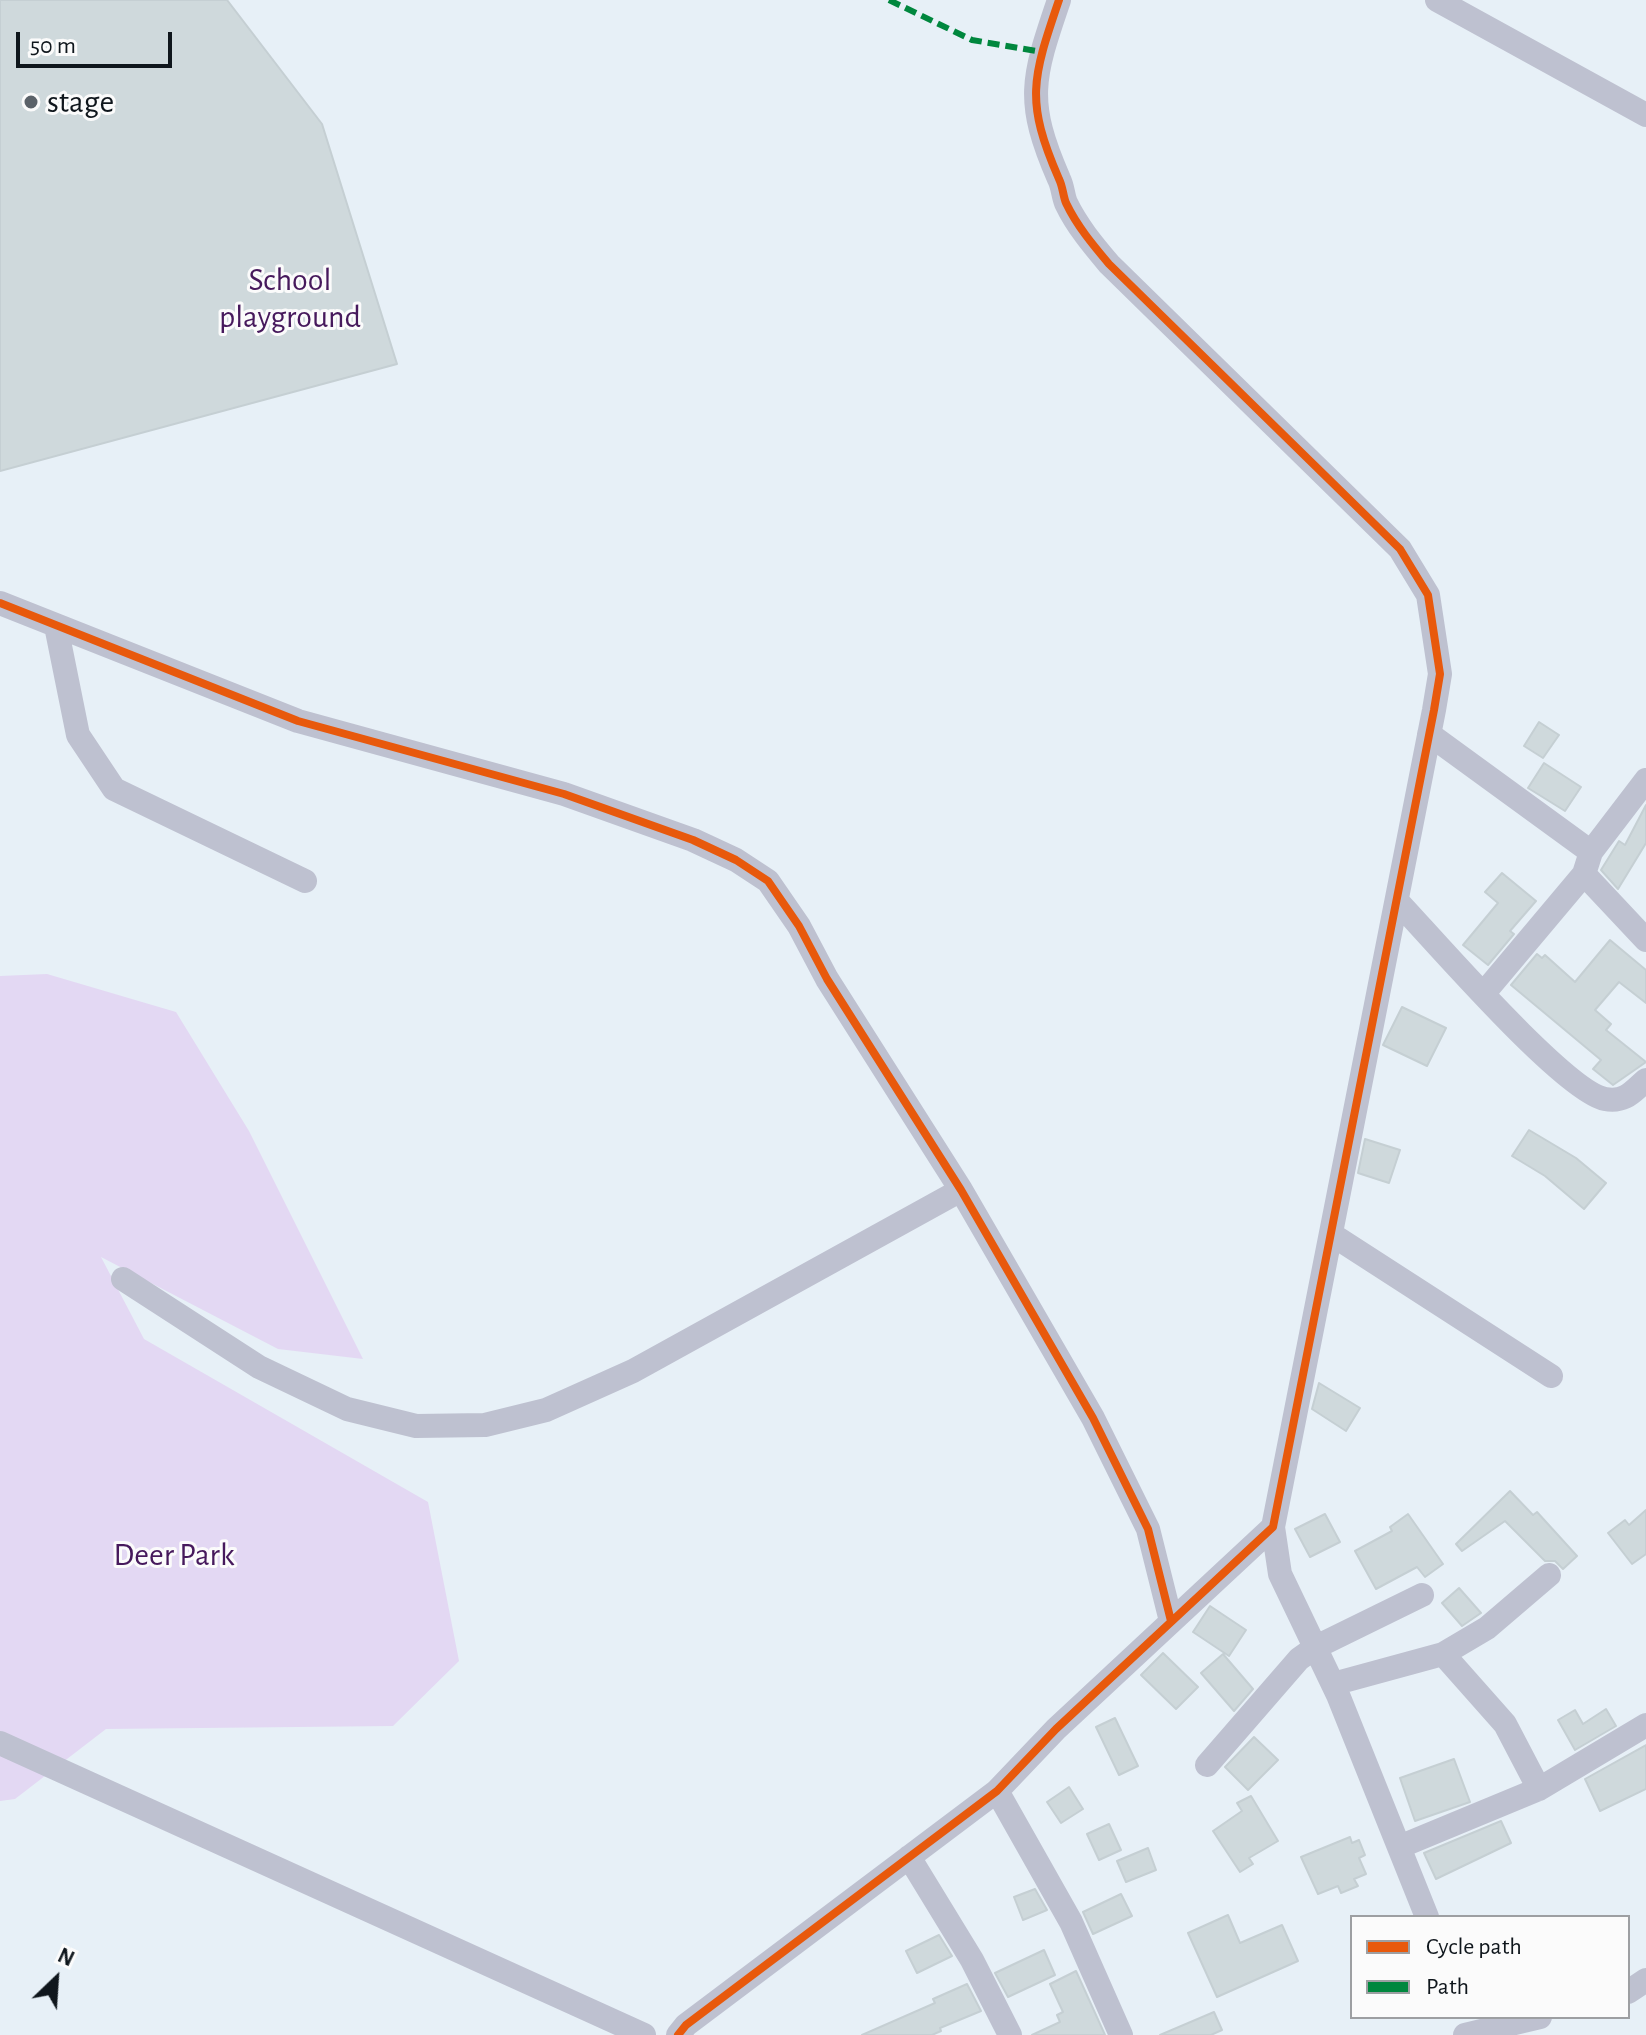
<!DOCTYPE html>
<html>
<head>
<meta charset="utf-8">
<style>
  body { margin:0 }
  #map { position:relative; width:1646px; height:2035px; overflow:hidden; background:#e7f0f7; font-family:"Alegreya Sans",sans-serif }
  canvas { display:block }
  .legend { position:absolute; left:1350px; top:1915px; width:280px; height:104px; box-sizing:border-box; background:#fbfbfb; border:2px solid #9d9fa2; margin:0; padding:10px 14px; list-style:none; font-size:24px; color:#0f161c }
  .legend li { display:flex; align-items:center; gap:16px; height:40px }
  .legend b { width:40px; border:2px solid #9d9fa2 }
  .north { position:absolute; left:16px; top:1939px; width:80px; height:80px; -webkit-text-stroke:6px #fbfbfb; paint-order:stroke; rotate:25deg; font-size:22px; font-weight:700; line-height:32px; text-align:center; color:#0f161c }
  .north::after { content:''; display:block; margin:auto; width:28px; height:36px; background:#0f161c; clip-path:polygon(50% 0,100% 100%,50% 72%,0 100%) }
  .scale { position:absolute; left:16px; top:32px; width:156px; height:36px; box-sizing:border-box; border:4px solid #0f161c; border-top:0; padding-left:10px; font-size:24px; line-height:28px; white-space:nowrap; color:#0f161c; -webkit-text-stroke:6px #fbfbfb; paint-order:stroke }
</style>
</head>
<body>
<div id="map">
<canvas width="1646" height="2035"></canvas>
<ul class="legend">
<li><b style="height:10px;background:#e8590c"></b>Cycle path</li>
<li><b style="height:10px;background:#00873e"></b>Path</li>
</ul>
<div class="north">N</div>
<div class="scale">50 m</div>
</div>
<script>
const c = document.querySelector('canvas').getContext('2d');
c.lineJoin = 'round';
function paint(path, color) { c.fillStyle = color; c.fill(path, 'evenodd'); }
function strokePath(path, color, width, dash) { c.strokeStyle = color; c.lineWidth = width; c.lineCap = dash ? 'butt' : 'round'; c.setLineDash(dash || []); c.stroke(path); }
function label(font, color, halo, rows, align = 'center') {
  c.font = font + ' "Alegreya Sans",sans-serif'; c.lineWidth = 6; c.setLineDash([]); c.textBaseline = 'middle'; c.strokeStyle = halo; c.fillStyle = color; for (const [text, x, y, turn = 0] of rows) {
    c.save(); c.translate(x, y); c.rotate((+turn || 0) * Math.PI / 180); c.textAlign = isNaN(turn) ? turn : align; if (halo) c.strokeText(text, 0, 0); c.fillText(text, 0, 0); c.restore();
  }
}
paint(new Path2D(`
  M 47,974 L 176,1012 L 249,1131 L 363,1359 L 278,1349 L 101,1257 L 144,1339 L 428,1502 L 459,1661 L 393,1726 L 106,1729 L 15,1799 L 0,1801 L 0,976 Z`), '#e3d8f3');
const building = new Path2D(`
  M 0,0 L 227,0 L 322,124 L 397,364 L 0,471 Z
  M 1539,722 L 1559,735 L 1543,758 L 1524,746 Z
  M 1544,763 L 1581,787 L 1565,811 L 1528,788 Z
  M 1646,805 L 1646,843 L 1618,889 L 1601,870 L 1619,841 L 1625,845 Z
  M 1502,873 L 1536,901 L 1510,931 L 1514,934 L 1488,965 L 1463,945 L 1498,903 L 1485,892 Z
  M 1610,940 L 1646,970 L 1646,1003 L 1619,982 L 1595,1010 L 1611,1024 L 1606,1030 L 1646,1062 L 1613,1085 L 1593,1069 L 1601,1060 L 1511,985 L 1537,954 L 1542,958 L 1545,955 L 1575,982 Z
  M 1402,1007 L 1446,1028 L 1427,1066 L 1383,1045 Z
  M 1529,1130 L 1576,1158 L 1606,1183 L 1584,1209 L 1545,1176 L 1512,1156 Z
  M 1365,1139 L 1400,1150 L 1389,1183 L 1358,1173 Z
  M 1319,1383 L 1360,1408 L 1346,1431 L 1312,1409 Z
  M 1510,1491 L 1533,1515 L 1537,1512 L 1577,1556 L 1563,1569 L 1555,1561 L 1545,1561 L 1505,1521 L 1462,1551 L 1456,1544 Z
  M 1646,1510 L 1646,1554 L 1632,1564 L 1608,1533 L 1625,1520 L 1629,1525 Z
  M 1325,1514 L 1340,1542 L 1310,1557 L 1295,1529 Z
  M 1408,1514 L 1443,1564 L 1425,1577 L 1417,1567 L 1376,1589 L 1355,1551 L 1392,1531 L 1390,1527 Z
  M 1459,1588 L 1481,1613 L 1462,1626 L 1442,1603 Z
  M 1210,1606 L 1246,1630 L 1229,1656 L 1193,1632 Z
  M 1163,1653 L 1198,1687 L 1176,1709 L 1141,1675 Z
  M 1223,1654 L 1253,1689 L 1234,1711 L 1201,1673 Z
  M 1606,1709 L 1616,1726 L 1575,1750 L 1558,1720 L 1575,1710 L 1583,1724 Z
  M 1115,1718 L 1138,1766 L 1119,1775 L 1096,1727 Z
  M 1254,1737 L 1278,1760 L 1248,1790 L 1225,1767 Z
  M 1646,1745 L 1646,1789 L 1600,1811 L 1585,1779 Z
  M 1454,1759 L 1470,1802 L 1415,1821 L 1400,1778 Z
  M 1069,1787 L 1083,1809 L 1061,1823 L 1047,1802 Z
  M 1251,1796 L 1278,1841 L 1249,1858 L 1253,1864 L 1240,1872 L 1213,1831 L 1242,1811 L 1237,1803 Z
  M 1501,1821 L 1511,1843 L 1436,1879 L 1424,1853 Z
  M 1109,1824 L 1121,1850 L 1099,1860 L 1087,1834 Z
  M 1350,1837 L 1352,1843 L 1359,1840 L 1365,1855 L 1359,1858 L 1366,1874 L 1354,1879 L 1358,1886 L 1341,1893 L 1338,1886 L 1318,1894 L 1301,1857 Z
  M 1148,1848 L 1156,1870 L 1126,1882 L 1117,1861 Z
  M 1035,1889 L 1047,1910 L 1023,1920 L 1014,1897 Z
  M 1121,1894 L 1132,1916 L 1093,1934 L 1083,1912 Z
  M 1228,1915 L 1240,1943 L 1282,1925 L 1298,1961 L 1217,1997 L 1188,1933 Z
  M 939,1935 L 952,1956 L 917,1973 L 906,1951 Z
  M 1044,1950 L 1055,1975 L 1008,1997 L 995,1973 Z
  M 1076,1971 L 1105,2035 L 1032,2035 L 1060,2022 L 1057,2015 L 1063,2012 L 1050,1984 Z
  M 967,1984 L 981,2011 L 940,2028 L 941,2031 L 932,2035 L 862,2035 L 935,2003 L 933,1999 Z
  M 1214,2012 L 1222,2030 L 1211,2035 L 1160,2035 Z`);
paint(building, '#cfd9dc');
strokePath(building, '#c5cfd3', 2);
strokePath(new Path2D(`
  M 1437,0 L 1646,115
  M 0,603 L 298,721 L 564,794 L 693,840 L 736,860 L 768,881 L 799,926 L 827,979 L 961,1190 L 1093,1418 L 1148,1529 L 1171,1621
  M 56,626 L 78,735 L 114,789 L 305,881
  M 1429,734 L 1591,852
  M 1584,874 L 1646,940
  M 1397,901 C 1433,939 1564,1091 1605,1099 C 1626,1103 1634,1090 1646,1080
  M 1484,993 L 1584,874 L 1591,852 L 1646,780
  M 1331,1234 L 1551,1376
  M 123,1279 L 259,1367 L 347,1409 L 416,1426 L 485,1425 L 546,1410 L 633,1371 L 961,1190
  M 1273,1527 L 1280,1574 L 1338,1695 L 1427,1917
  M 1443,1654 L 1487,1628 L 1549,1575
  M 1333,1684 L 1443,1654 L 1505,1724 L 1539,1789
  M 0,1743 L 644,2035
  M 1207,1765 L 1299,1659 L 1316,1647 L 1422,1595
  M 997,1791 L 1071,1922 L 1121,2035
  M 1399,1847 L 1539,1789 L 1646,1725
  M 909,1857 L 972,1960 L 1010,2035
  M 1628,1992 L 1646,1980
  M 678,2035 L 686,2025 L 997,1791 L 1056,1729 L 1273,1527 L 1434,710 L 1440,674 L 1428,595 L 1400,549 L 1109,264 C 1093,245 1077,226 1066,203 C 1063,196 1063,187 1059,179 C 1025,101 1032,79 1059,0
  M 1465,2035 L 1540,2017`), '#bec1d0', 24);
strokePath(new Path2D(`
  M 889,0 L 972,40 L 1042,52`), '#00873e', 6, [12, 6]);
strokePath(new Path2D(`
  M 0,603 L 298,721 L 564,794 L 693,840 L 736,860 L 768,881 L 799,926 L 827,979 L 961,1190 L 1093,1418 L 1148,1529 L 1171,1621
  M 678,2035 L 686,2025 L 997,1791 L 1056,1729 L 1273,1527 L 1434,710 L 1440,674 L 1428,595 L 1400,549 L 1109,264 C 1093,245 1077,226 1066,203 C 1063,196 1063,187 1059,179 C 1025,101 1032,79 1059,0`), '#e8590c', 8);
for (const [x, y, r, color] of [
  [31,102,8,"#5b6269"]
]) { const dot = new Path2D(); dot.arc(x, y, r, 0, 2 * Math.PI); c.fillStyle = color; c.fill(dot); strokePath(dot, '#fbfbfb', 3); }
label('32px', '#0f161c', '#fbfbfb', [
  ["stage",47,102]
], 'left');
label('32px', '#46195c', '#fbfbfb', [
  ["School",290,280],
  ["playground",290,317],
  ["Deer Park",174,1555]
]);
</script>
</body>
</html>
